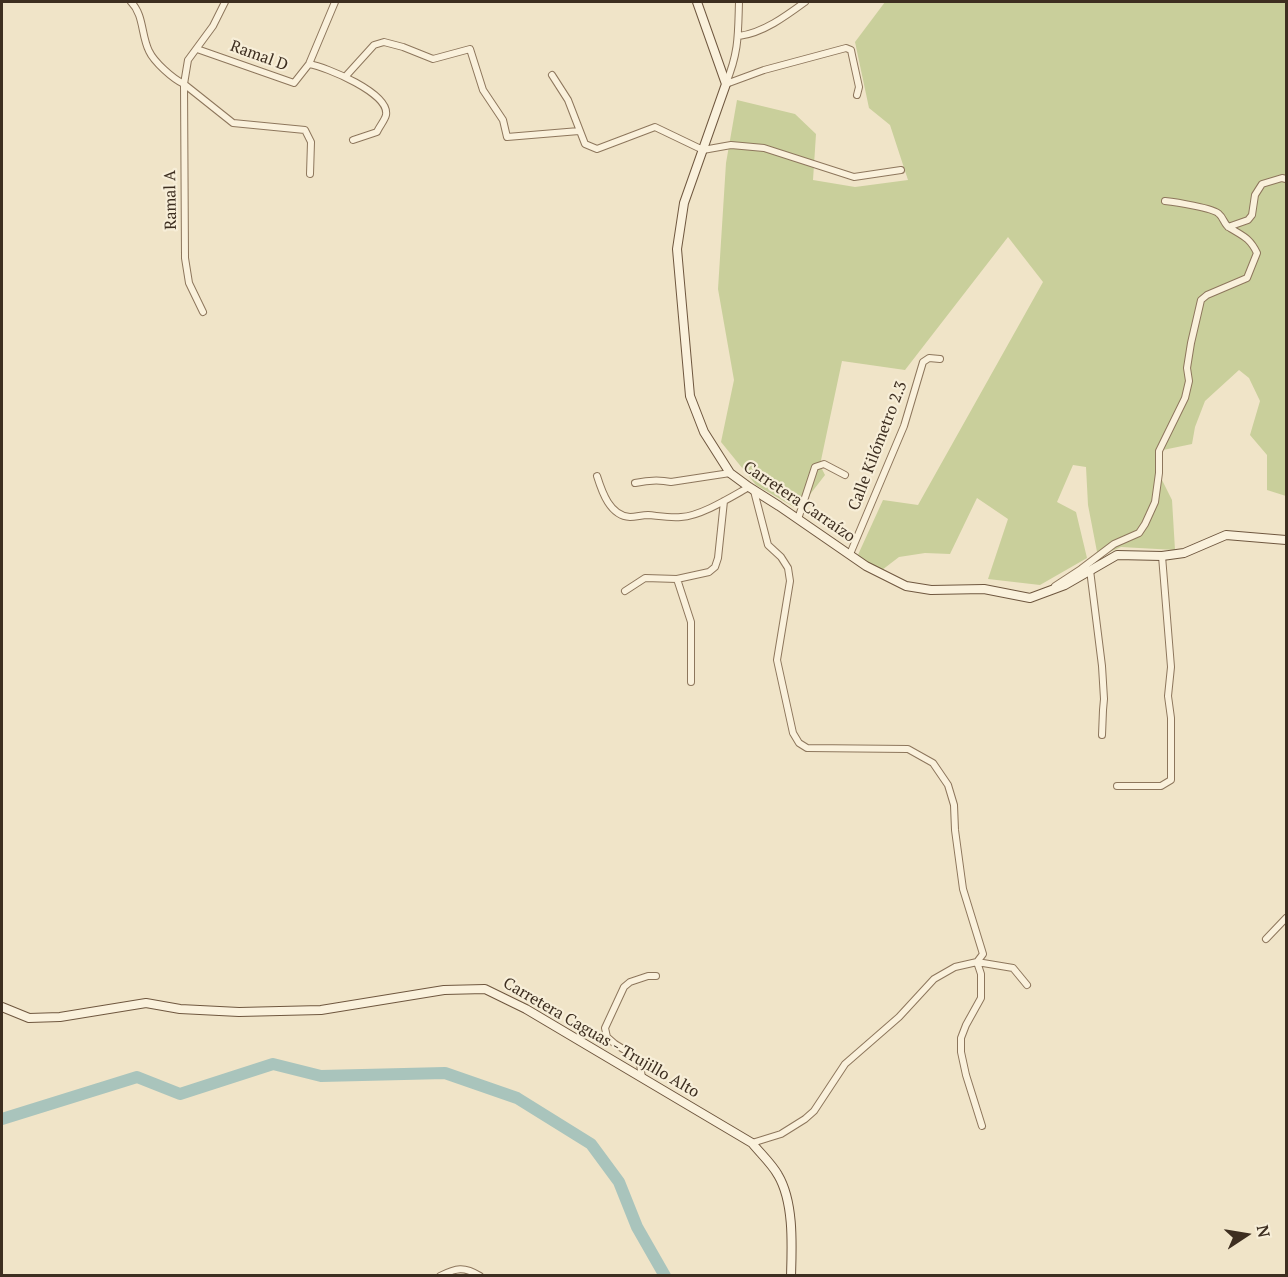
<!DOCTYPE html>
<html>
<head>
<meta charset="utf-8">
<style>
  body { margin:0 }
  #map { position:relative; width:1288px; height:1277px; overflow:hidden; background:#f0e4c8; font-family:"PT Serif",serif }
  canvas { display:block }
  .frame { position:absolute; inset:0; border:3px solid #3d2e20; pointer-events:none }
  .north { position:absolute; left:1216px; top:1205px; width:60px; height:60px; -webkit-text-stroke:4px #f7eed8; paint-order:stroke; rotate:78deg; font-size:16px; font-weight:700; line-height:24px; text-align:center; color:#3d2e20 }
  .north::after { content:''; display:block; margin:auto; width:21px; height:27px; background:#3d2e20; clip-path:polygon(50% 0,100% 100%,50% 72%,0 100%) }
</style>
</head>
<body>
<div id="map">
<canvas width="1288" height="1277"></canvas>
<div class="frame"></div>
<div class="north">N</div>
</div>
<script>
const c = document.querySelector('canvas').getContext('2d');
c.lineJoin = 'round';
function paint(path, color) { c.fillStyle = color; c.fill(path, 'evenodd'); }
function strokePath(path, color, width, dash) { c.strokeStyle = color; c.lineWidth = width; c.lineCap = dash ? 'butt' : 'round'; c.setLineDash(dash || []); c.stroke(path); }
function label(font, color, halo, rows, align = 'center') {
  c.font = font + ' "PT Serif",serif'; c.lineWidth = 4.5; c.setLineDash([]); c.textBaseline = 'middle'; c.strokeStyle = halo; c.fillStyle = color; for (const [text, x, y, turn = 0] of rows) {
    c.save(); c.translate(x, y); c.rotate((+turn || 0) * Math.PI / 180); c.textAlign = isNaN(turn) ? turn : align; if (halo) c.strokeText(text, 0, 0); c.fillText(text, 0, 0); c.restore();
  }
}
paint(new Path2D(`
  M 885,2 L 1286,2 L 1286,496 L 1267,490 L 1267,455 L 1250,435 L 1260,401 L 1249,378 L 1239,370 L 1205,401 L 1195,427 L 1192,444 L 1163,450 L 1155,466 L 1172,500 L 1175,550 L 1121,547 L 1098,557 L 1088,505 L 1086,467 L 1073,465 L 1057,502 L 1076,512 L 1087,558 L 1040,585 L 988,579 L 1008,519 L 977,498 L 950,554 L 925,553 L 899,557 L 882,570 L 857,557 L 883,500 L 918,505 L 1043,282 L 1008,237 L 905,370 L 842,361 L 820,465 L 825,475 L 808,497 L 794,507 L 756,485 L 721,442 L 734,380 L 718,289 L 726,163 L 737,100 L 795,114 L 816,134 L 813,180 L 855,187 L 908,180 L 890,125 L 869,108 L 855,42 Z`), '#c9cf9b');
strokePath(new Path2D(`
  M 2,1119 L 137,1077 L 180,1094 L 273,1064 L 321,1076 L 445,1073 L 517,1098 L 591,1144 L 619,1182 L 637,1227 L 665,1276`), '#a9c4bc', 12);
const street = new Path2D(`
  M 131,2 C 144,15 141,35 149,51 C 154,62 173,79 184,84 L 233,123 L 305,130 L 311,142 L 310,174
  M 739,36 C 763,33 786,16 805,2
  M 197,49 L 294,83 L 309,64 L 335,2
  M 309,64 C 326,67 390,93 386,115 C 385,120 379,127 377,132 L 353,140
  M 552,75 L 568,100 L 585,144 L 597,149 L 655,127 L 703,150 L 731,145 L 764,148 L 854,177 L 901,170
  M 345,77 L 374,45 L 384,42 L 403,47 L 433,59 L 470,49 L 483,90 L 503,120 L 507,137 L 579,131
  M 726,83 C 739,52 738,34 739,2
  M 726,84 L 764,70 L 846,48 L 851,50 L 852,55 L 859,87 L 857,95
  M 1228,227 L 1248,220 L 1252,215 L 1255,195 L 1262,184 L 1282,178 L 1286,179
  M 203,312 L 189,283 L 185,258 L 184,84 L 188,60 L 213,26 L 225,2
  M 597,476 C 602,492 610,516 630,517 C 636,517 642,515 648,515 C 659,516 670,518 681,517 C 701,516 731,497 749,487
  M 635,483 C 648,480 658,479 671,482 L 730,473
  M 754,491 L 768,545 L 781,557 L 788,568 L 790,581 L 777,660 L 793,733 L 799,743 L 807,748 L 908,749 L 933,763 L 948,785 L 954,805 L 955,830 L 963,889 L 983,954 L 977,962
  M 798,519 L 815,467 L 824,464 L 845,475
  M 850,554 L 904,426 L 923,362 L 929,358 L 940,359
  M 1090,570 L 1102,666 L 1104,699 L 1103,710 L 1102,735
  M 677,579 L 691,622 L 691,682
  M 1055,586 L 1081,569 L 1114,544 L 1139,533 L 1145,524 L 1155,502 L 1159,473 L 1159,451 L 1185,398 L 1189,381 L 1187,368 L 1191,343 L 1201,300 L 1207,295 L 1247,278 L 1257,253 C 1250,238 1243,236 1230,228 C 1224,225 1224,218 1219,214 C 1214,208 1174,202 1165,201
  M 625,591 L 645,578 L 677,579 L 709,572 L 715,567 L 718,558 L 724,501
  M 1117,786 L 1161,786 L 1171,780 L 1171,718 L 1168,696 L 1171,667 L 1162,556
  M 1266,939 L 1286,918
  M 977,962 L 981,974 L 981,998 L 966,1025 L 961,1038 L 961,1052 L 966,1075 L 982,1126
  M 642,1078 L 640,1064 L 633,1055 L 615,1044 L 607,1037 L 605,1028 L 624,987 L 630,982 L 648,976 L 656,976
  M 752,1143 L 781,1134 L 805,1119 L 814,1111 L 845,1064 L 899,1017 L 934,979 L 955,967 L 977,962 L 1013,968 L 1027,985
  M 440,1276 C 456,1268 464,1266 480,1276`);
const secondary = new Path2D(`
  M 697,2 L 726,84 L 684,203 L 677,249 L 690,396 L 704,432 L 730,473 L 749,487 L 779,506 L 866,566 L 906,586 L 931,590 L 984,589 L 1030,598 L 1065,585 L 1117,555 L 1162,556 L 1184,553 L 1226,535 L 1286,540
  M 2,1007 L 29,1018 L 60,1017 L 146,1003 L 180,1009 L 239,1012 L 321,1010 L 444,990 L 485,989 L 526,1009 L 752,1143 C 760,1153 772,1164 778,1175 C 794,1202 792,1245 791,1276`);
strokePath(street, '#8d765c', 8);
strokePath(secondary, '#6f573f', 10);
strokePath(street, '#faf1dc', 6);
strokePath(secondary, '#faf1dc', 8);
label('16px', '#3d2e20', '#f7eed8', [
  ["Ramal D",259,56,20],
  ["Ramal A",171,200,-91],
  ["Calle Kilómetro 2.3",878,446,-69],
  ["Carretera Carraízo",799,502,34],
  ["Carretera Caguas - Trujillo Alto",601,1038,30]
]);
</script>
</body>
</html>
